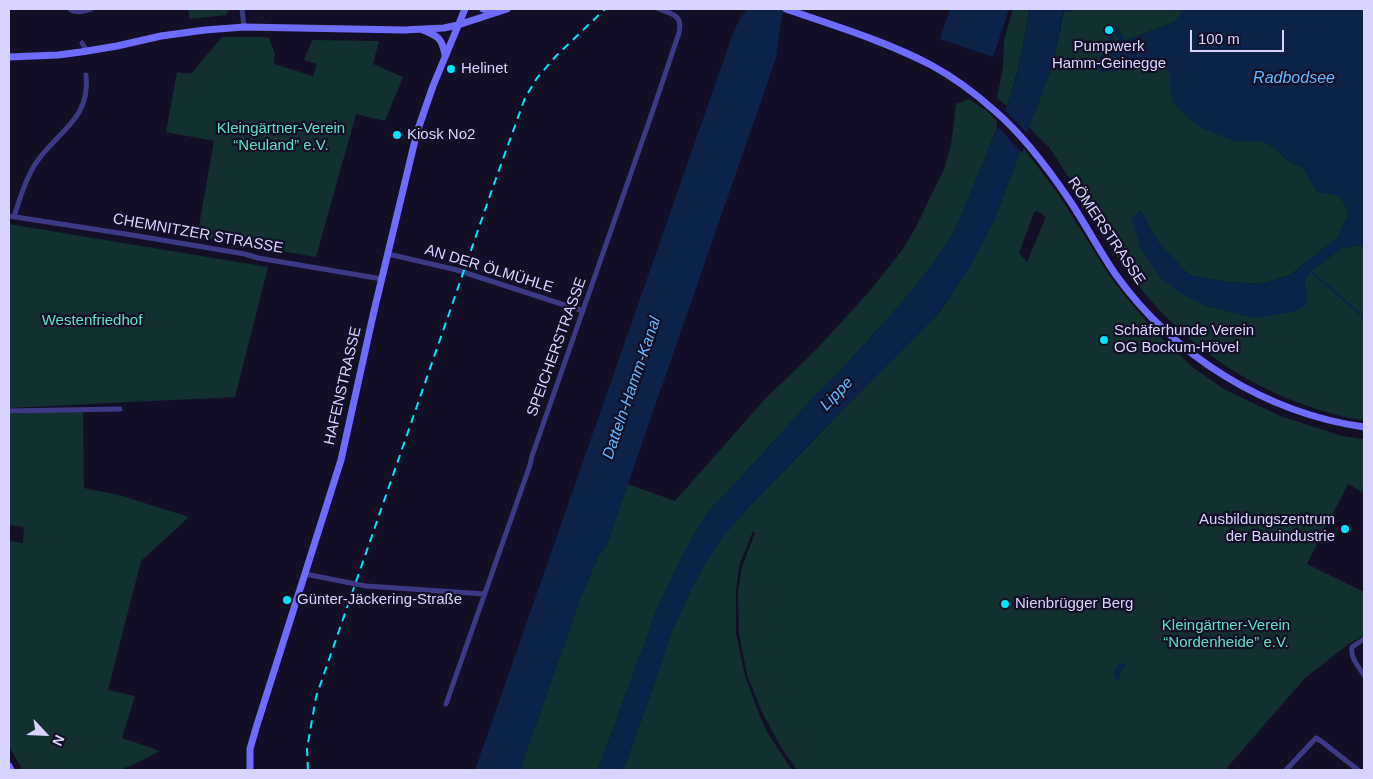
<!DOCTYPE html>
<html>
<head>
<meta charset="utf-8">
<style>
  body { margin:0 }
  #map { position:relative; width:1373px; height:779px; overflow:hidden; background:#130f26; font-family:Arial,sans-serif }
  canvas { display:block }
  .frame { position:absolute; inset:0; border:10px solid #d9d4ff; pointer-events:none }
  .north { position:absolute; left:20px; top:709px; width:50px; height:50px; -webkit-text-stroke:4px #130f26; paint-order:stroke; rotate:115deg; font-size:14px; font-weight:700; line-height:20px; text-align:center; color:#d9d4ff }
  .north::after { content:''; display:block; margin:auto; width:18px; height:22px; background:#d9d4ff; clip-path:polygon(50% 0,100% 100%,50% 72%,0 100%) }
  .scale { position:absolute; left:1190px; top:30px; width:94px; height:22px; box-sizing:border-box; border:2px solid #d9d4ff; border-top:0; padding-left:6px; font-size:15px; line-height:18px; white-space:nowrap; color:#d9d4ff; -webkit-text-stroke:4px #130f26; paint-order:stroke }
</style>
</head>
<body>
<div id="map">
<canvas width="1373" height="779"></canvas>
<div class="frame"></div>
<div class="north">N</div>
<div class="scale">100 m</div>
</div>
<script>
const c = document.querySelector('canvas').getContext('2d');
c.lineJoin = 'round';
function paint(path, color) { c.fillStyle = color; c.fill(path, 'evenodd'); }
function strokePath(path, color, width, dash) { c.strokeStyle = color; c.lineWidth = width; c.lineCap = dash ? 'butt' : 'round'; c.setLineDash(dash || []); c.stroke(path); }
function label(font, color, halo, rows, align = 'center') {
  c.font = font + ' Arial,sans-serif'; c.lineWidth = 4.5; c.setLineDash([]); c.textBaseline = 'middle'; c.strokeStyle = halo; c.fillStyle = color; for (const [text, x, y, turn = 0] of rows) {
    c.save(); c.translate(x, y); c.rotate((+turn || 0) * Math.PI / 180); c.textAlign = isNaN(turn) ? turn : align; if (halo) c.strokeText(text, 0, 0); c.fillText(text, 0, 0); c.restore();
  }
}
paint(new Path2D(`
  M 188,9 L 229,9 L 226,15 L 190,19 Z
  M 1013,9 L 1029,9 C 1025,42 1018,74 1007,106 L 997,98 L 1003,67 L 1004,40 Z
  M 1071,9 L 1184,9 L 1176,21 L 1125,41 L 1118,29 L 1114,32 L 1120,43 L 1117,43 L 1108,36 L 1112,44 L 1104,49 L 1125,70 L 1155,65 L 1165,65 L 1170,73 L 1170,92 L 1235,141 L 1261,141 L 1275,147 L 1284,158 L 1303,168 L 1318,192 L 1340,195 L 1349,213 L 1338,237 L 1315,255 L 1290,275 L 1260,284 L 1225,282 L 1189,275 L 1158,242 L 1141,211 L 1131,218 L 1205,305 L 1254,318 L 1296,311 L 1307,296 L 1304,281 L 1310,271 L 1342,248 L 1356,245 L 1364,246 L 1364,420 C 1343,418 1322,411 1302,404 C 1224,376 1159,322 1114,252 C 1098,227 1083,200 1067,175 C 1061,165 1055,155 1048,146 C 1042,140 1035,134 1029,127 L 1052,66 L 1064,11 L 1071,12 Z
  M 222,37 L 265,37 L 269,38 L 275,54 L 274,64 L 313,76 L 317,64 L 304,60 L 312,40 L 379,41 L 373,64 L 403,77 L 385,121 L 356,114 L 316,257 L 197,237 L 214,141 L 166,132 L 177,72 L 191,74 Z
  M 969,99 L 988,112 L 999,123 L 967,203 L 953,234 L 937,258 L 916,286 L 889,317 L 852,358 L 817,393 L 759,458 L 707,513 L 684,553 L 659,604 L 598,770 L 520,770 L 580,599 L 599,554 L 606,547 L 628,484 L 675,501 L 765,399 L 815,351 L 868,293 L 900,253 L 915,229 L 944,169 L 951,145 L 956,104 Z
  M 1022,146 L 1059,195 L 1109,275 L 1125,296 L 1157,334 L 1171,346 L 1191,366 L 1224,389 L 1280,416 L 1342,436 L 1364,439 L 1364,493 L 1348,484 L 1307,564 L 1364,592 L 1364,635 L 1346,646 L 1305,678 L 1225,770 L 797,770 L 782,749 L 762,712 L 747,675 L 739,633 L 738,591 L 742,567 L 755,533 L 753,531 L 739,566 L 736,591 L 736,634 L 745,676 L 759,714 L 767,732 L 792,770 L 623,770 L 655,682 L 672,631 L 694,583 L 709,557 L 722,537 L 744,512 L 863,389 L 932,320 L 944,306 L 970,266 L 995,218 ZM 1037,211 L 1046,217 L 1027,262 L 1019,253 L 1034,213 Z
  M 9,224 L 268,267 L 235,397 L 9,408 Z
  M 83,410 L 84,488 L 119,495 L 189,517 L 141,561 L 108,690 L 135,696 L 122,738 L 160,751 L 137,763 L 120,770 L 23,770 L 9,747 L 9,541 L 23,543 L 24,527 L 9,525 L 9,414 Z`), '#12302f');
paint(new Path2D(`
  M 747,9 L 784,9 L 781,20 L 776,58 L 606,547 L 599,554 L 580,599 L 520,770 L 475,770 L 731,39 L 739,20 Z
  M 950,9 L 1009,9 L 993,57 L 940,39 Z
  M 1029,9 L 1071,9 L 1071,12 L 1063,11 L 1052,66 L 995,218 L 970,267 L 944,305 L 932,320 L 814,439 L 744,512 L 722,537 L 694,583 L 672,631 L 655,682 L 623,770 L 598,770 L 659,604 L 684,552 L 707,513 L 759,458 L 817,393 L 852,358 L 889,317 L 916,286 L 953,234 L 1007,106 L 1016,79 L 1025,38 Z
  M 1184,9 L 1364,9 L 1364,246 L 1356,245 L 1342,248 L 1310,271 L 1304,281 L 1307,296 L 1305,306 L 1296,311 L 1254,318 L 1205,305 L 1183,295 L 1160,278 L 1141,249 L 1131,218 L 1141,211 L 1158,242 L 1189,275 L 1225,282 L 1260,284 L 1290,275 L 1315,255 L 1338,237 L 1349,213 L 1340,196 L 1318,192 L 1303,168 L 1284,158 L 1275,147 L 1261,141 L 1235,141 L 1203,129 L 1188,118 L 1174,104 L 1170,92 L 1170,73 L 1165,65 L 1155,65 L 1125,70 L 1100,73 L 1098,68 C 1100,55 1101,52 1111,44 L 1107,36 L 1111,34 L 1117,43 L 1120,43 L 1114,31 L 1118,29 L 1125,41 L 1176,21 Z
  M 1120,662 L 1125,665 L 1125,667 L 1121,671 L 1120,678 L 1116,680 C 1112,673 1116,667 1120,662 Z`), '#0c2248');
paint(new Path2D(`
  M 1003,108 L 1029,135 L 1022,153 L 996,125 Z`), '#130f26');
strokePath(new Path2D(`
  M 1310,271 L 1364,317`), '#0c2248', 2);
strokePath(new Path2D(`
  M 70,9 C 76,14 84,11 91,9
  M 242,9 L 244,27
  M 82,43 L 87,51
  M 9,216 L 132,235 L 245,254 L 258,258 L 382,279
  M 14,217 C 19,200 25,181 34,166 C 55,132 91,121 86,75
  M 388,254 L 457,270 L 583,311
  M 9,411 L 120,409
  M 305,574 L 366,586 L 485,594
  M 1364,639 L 1352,647 C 1350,658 1359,667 1364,675
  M 446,704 L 530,465 L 532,456 L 652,113 L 679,33 C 683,15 673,14 659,9
  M 1286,770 L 1316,738 L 1321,741 L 1358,770`), '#3d3a85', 5);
strokePath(new Path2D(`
  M 483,9 L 496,11
  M 786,9 C 835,26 885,41 931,65 C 953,77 976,94 995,111 C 1024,136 1047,167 1068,198 C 1085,223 1099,251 1116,275 C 1174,356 1266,413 1364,427
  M 423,30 C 438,36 442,38 445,55
  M 9,57 L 58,55 L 81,52 L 117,46 L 161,36 L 205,30 L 244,27 L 404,30 L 444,28 L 458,25 L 507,9
  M 9,766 L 11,770
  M 250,770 L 250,749 L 256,728 L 341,460 L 374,311 L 417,132 L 433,86 L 465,9`), '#6f6bff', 7);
strokePath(new Path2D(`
  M 308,770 L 307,749 L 316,697 L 494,184 L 525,98 L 537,78 L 556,56 L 605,9`), '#00e5ff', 2, [8, 6]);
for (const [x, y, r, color] of [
  [1109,30,5,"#00e5ff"],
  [451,69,5,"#00e5ff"],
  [397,135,5,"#00e5ff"],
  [1104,340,5,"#00e5ff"],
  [1345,529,5,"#00e5ff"],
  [287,600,5,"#00e5ff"],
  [1005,604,5,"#00e5ff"]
]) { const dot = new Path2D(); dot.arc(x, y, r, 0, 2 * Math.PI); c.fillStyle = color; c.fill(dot); strokePath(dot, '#130f26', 2); }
label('15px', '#d9d4ff', '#130f26', [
  ["Pumpwerk",1109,47,"center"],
  ["Hamm-Geinegge",1109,64,"center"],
  ["Helinet",461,69],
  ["Kiosk No2",407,135],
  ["Schäferhunde Verein",1114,331],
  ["OG Bockum-Hövel",1114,348],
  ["Ausbildungszentrum",1335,520,"right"],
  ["der Bauindustrie",1335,537,"right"],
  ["Günter-Jäckering-Straße",297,600],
  ["Nienbrügger Berg",1015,604]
], 'left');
label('15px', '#5fe0c0', '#130f26', [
  ["Kleingärtner-Verein",281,129],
  ["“Neuland” e.V.",281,146],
  ["Westenfriedhof",92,321],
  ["Kleingärtner-Verein",1226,626],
  ["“Nordenheide” e.V.",1226,643]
]);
label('15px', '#d9d4ff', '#130f26', [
  ["RÖMERSTRASSE",1106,231,56],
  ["CHEMNITZER STRASSE",198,234,10],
  ["AN DER ÖLMÜHLE",489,269,17],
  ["SPEICHERSTRASSE",557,347,-70],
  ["HAFENSTRASSE",343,386,-77]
]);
label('italic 16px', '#62b6ff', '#130f26', [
  ["Radbodsee",1294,79],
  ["Datteln-Hamm-Kanal",632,388,-71],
  ["Lippe",837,394,-46]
]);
</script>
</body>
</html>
